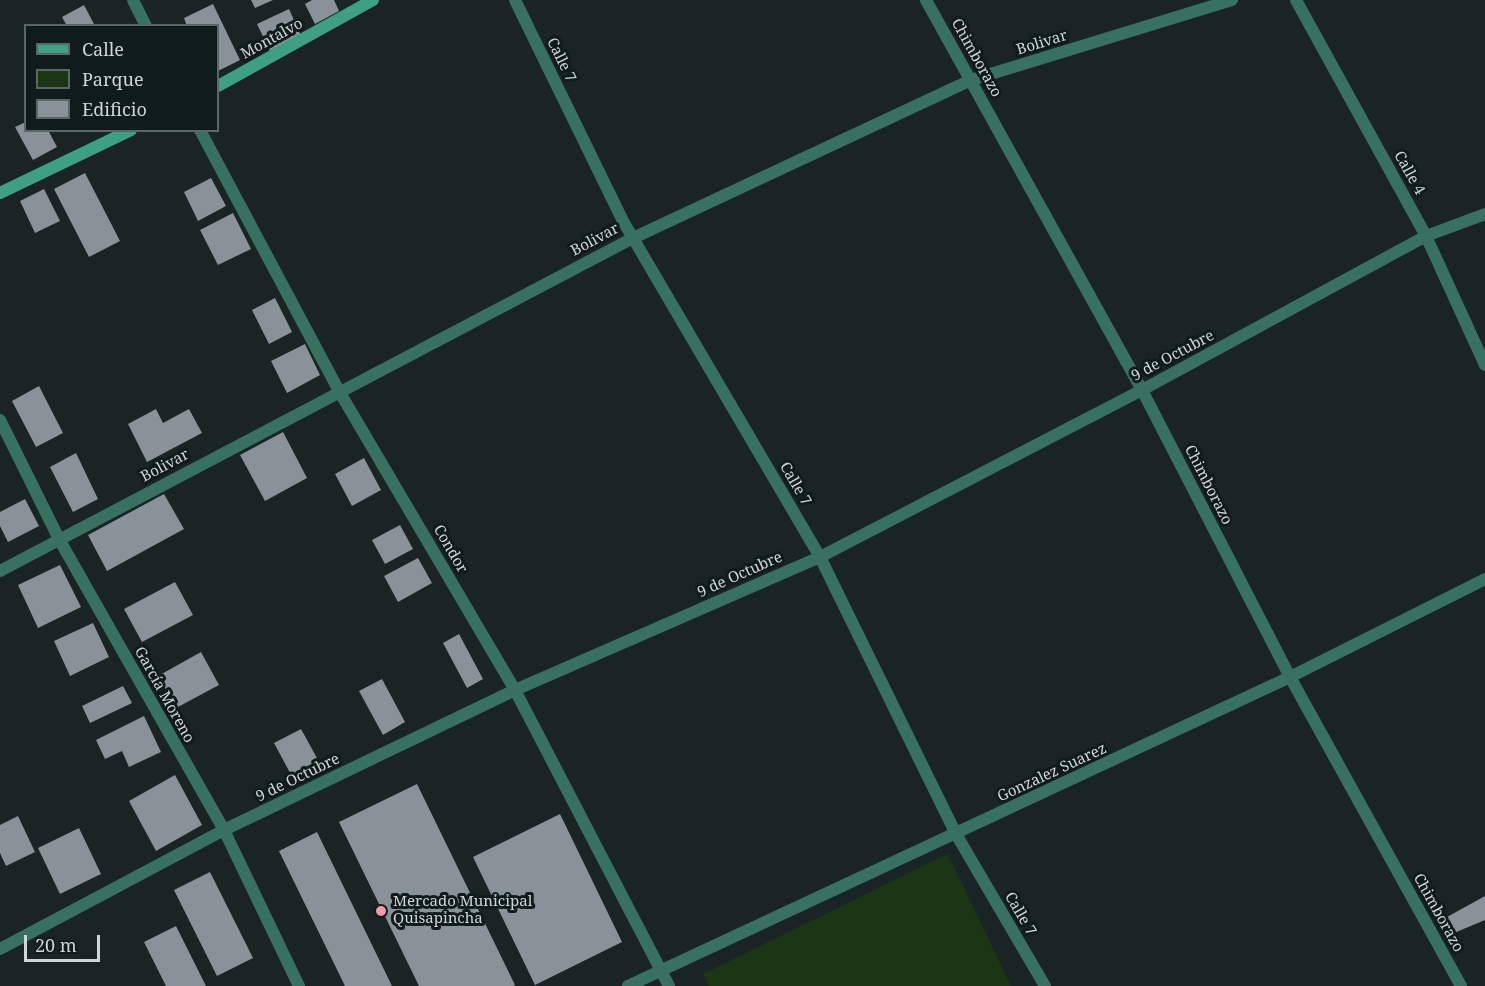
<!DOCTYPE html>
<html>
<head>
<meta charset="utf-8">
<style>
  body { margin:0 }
  #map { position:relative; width:1485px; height:986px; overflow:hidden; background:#1a2425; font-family:"Noto Serif",serif }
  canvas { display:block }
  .legend { position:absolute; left:24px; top:24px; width:195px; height:108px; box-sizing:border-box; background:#101b1c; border:2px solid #5d6667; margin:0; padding:8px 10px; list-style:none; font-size:18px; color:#d0d6d7 }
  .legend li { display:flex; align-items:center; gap:12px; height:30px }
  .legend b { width:30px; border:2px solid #5d6667 }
  .scale { position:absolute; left:24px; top:935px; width:76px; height:27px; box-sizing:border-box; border:3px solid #d0d6d7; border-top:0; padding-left:8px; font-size:18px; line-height:21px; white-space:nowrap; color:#d0d6d7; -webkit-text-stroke:4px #101b1c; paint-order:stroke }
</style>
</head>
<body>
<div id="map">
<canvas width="1485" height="986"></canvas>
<ul class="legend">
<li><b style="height:8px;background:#3e9f84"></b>Calle</li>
<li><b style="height:16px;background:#1c3515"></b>Parque</li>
<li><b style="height:16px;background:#889298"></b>Edificio</li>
</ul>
<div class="scale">20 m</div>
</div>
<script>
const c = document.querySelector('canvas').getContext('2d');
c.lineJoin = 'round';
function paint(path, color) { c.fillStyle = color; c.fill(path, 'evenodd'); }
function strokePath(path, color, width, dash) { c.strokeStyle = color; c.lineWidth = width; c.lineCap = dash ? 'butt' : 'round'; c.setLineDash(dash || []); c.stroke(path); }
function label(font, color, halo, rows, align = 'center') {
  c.font = font + ' "Noto Serif",serif'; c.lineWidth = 6; c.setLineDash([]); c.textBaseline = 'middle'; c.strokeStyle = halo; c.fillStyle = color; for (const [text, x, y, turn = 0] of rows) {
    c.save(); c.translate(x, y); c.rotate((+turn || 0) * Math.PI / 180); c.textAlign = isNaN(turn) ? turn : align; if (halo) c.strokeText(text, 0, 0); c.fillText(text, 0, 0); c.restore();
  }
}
paint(new Path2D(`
  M 948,854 L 1011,986 L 709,986 L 703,974 Z`), '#1c3515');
paint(new Path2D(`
  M 251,0 L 273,0 L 255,8 Z
  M 312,0 L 334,0 L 339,11 L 315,24 L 305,4 Z
  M 213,4 L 240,60 L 218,71 L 218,26 L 187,26 L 184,18 Z
  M 84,5 L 95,26 L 67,26 L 62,17 Z
  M 289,9 L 301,36 L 270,51 L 257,24 Z
  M 26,122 L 26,130 L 48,130 L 57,147 L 33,160 L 15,127 Z
  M 85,173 L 120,241 L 89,257 L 54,189 Z
  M 211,178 L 226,206 L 198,221 L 184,192 Z
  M 44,189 L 60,221 L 35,233 L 20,201 Z
  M 233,213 L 251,249 L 218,265 L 200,230 Z
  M 275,298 L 292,332 L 269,344 L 252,310 Z
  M 305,344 L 320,375 L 287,393 L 271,361 Z
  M 39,386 L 63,433 L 36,447 L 12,401 Z
  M 156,409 L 163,423 L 189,409 L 202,433 L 147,462 L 128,424 Z
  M 283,432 L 307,478 L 265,501 L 240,455 Z
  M 76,453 L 98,499 L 73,512 L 50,467 Z
  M 364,458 L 381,490 L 352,506 L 335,474 Z
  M 164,494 L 184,529 L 107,571 L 88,535 Z
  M 25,499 L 39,526 L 8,542 L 0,526 L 0,512 Z
  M 400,525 L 413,549 L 385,564 L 372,540 Z
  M 418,558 L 432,583 L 398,602 L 384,576 Z
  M 60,565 L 81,607 L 38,628 L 18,585 Z
  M 175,582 L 193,615 L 142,642 L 124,609 Z
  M 93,623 L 109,657 L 70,676 L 54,641 Z
  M 459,634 L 483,679 L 467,688 L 443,643 Z
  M 201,652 L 219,685 L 176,708 L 158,676 Z
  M 382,679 L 405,722 L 383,735 L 359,691 Z
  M 123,686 L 132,703 L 90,723 L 82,706 Z
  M 144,716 L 161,752 L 129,767 L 122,751 L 105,759 L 96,740 Z
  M 301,729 L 323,769 L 296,784 L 274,743 Z
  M 175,775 L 202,825 L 156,851 L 129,801 Z
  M 417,784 L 515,985 L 513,986 L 419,986 L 339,822 Z
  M 560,814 L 622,942 L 535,985 L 473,857 Z
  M 18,816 L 35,852 L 6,866 L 0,853 L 0,825 Z
  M 79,828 L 101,874 L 60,894 L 38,848 Z
  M 317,832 L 392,986 L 345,986 L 279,851 Z
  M 210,872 L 253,958 L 217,976 L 174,890 Z
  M 1485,896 L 1485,920 L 1454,933 L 1447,917 Z
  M 176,926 L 206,986 L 166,986 L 144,942 Z`), '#889298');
strokePath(new Path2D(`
  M 133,0 L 146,26
  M 515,0 L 623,221 L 820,557 L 956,834 L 1045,986
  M 926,0 L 1142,390 L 1290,677 L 1461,986
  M 1296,0 L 1426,236 L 1485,365
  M 200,130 L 339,391 L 515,690 L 669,986
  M 0,420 L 59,539 L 224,830 L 299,986
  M 0,571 L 633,238 L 971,80 L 1232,0
  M 0,949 L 224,830 L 515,690 L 820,557 L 1142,390 L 1426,236 L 1485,214
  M 628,986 L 1290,677 L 1485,579`), '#397160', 12);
strokePath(new Path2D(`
  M 218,86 L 373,0
  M 0,193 L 131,130`), '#3e9f84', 12);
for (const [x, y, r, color] of [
  [381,911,6,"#f39aac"]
]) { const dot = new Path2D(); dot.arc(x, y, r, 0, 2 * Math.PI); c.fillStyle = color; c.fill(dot); strokePath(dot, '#101b1c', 2); }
label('15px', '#d0d6d7', '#101b1c', [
  ["Montalvo",272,39,-29],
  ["Bolivar",1042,43,-17],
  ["Chimborazo",976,58,61],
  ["Calle 7",561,60,64],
  ["Calle 4",1409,173,61],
  ["Bolivar",595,240,-28],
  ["9 de Octubre",1173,356,-28],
  ["Bolivar",165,466,-28],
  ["Calle 7",795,484,60],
  ["Chimborazo",1208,485,63],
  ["Condor",450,549,60],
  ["9 de Octubre",740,575,-24],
  ["García Moreno",164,695,61],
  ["Gonzalez Suarez",1052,773,-25],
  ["9 de Octubre",298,778,-26],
  ["Chimborazo",1438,913,61],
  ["Calle 7",1020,914,60]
]);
label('15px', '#d0d6d7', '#101b1c', [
  ["Mercado Municipal",393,902],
  ["Quisapincha",393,919]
], 'left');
</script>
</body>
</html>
